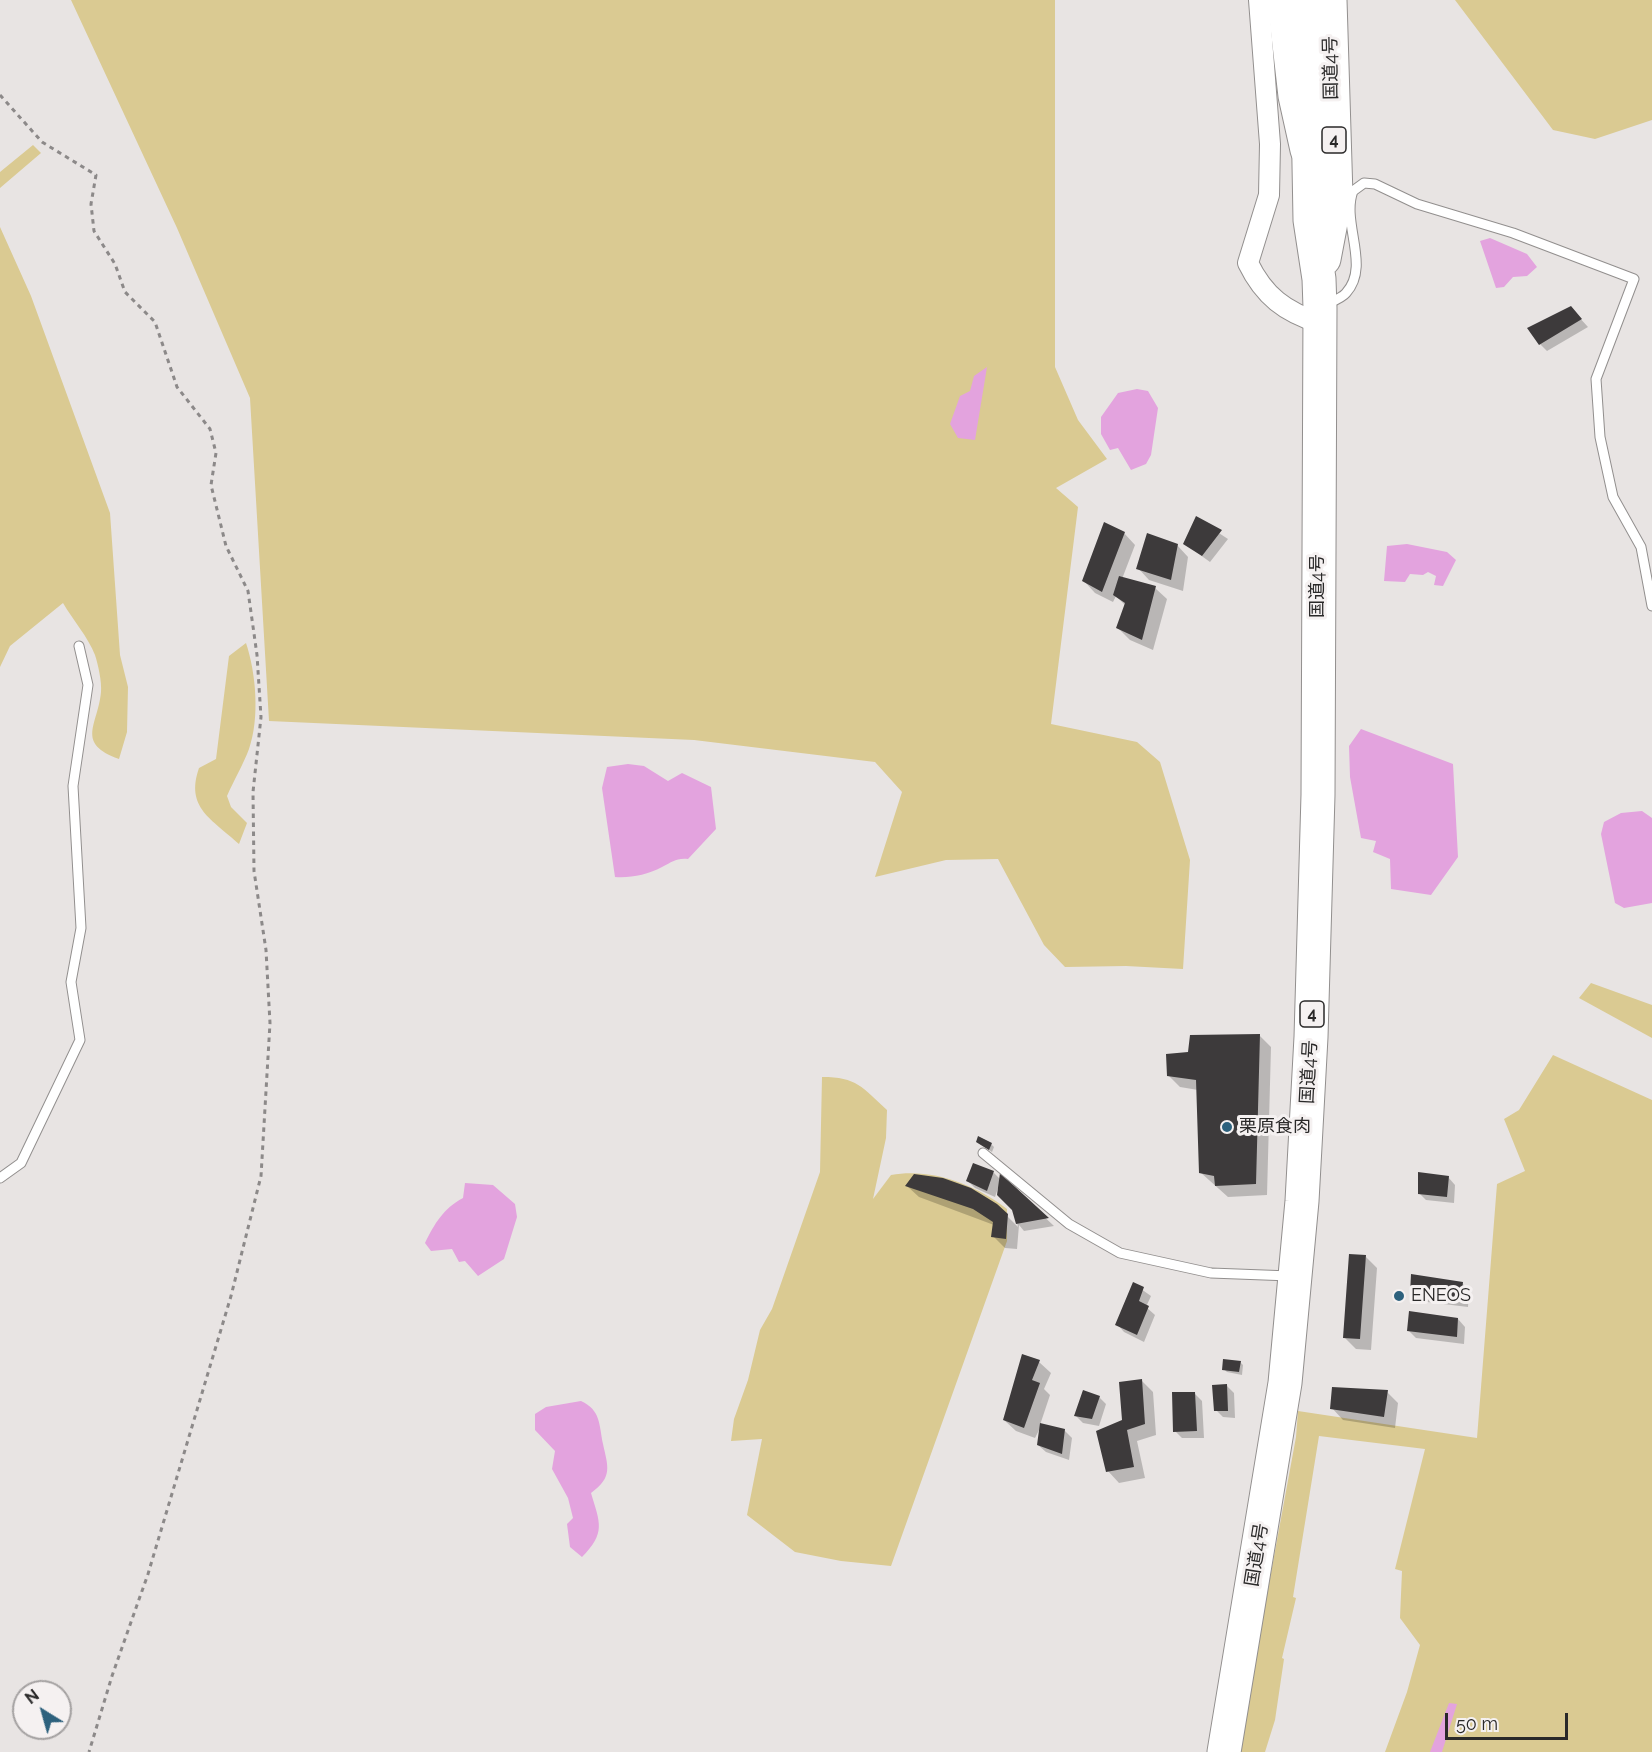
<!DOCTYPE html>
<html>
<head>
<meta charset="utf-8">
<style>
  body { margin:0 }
  #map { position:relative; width:1652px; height:1752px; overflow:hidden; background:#e8e4e3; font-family:Raleway,sans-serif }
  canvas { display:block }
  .north { position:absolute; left:12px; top:1680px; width:60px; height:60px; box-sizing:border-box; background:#f5f1f1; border:2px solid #a4a1a1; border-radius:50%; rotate:323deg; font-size:16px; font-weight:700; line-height:24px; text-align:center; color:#2a2929 }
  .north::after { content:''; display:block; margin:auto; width:21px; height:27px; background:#2d617d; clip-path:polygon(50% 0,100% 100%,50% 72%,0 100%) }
  .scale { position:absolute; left:1445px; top:1713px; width:123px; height:27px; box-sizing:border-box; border:3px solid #2a2929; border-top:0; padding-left:8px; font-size:18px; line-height:21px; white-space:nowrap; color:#2a2929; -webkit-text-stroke:4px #f5f1f1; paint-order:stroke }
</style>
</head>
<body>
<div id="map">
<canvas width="1652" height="1752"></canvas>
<div class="north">N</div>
<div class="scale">50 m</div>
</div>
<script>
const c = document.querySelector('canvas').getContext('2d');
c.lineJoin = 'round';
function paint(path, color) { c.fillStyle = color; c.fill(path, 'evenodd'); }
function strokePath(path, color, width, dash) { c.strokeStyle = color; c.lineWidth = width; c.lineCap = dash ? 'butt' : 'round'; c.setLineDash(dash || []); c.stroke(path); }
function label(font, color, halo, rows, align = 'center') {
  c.font = font + ' Raleway,"Noto Sans JP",sans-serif'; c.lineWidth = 6; c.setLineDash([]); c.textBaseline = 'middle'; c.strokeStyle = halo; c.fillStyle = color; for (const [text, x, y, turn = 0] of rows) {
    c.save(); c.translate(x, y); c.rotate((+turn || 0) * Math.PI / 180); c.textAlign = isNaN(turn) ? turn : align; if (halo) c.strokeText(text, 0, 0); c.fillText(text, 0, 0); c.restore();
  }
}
paint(new Path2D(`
  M 71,0 L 1055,0 L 1055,367 L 1078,420 L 1107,459 L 1056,488 L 1078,507 L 1051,724 L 1137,742 L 1160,762 L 1190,860 L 1183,969 L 1126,966 L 1065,967 L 1044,945 L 998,859 L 946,860 L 875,877 L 902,792 L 875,762 L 694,740 L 269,721 L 250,398 L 177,228 Z
  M 1455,0 L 1652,0 L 1652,120 L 1595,139 L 1553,130 Z
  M 33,145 L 41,153 L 0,188 L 0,172 Z
  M 0,227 L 31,296 L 110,513 L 120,655 L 128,687 L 127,732 L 119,759 C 75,743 98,725 101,692 C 102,682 98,664 95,655 C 88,637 73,620 63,603 L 10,646 L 0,667 Z
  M 246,643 C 256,673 260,718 249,749 C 243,765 234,780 227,796 L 231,807 L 247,823 L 239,844 C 212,819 185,808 199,768 L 216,759 L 229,656 Z
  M 1591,983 L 1652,1005 L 1652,1038 L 1579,998 Z
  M 1553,1055 L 1652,1100 L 1652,1752 L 1385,1752 L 1407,1692 L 1420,1645 L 1400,1618 L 1402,1571 L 1395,1569 L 1425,1449 L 1319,1436 L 1293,1597 L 1296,1598 L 1282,1658 L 1284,1659 L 1275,1720 L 1265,1752 L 1238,1752 L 1296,1437 L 1298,1411 L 1477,1438 L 1497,1184 L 1525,1171 L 1504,1119 L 1519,1110 Z
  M 822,1077 C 857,1077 862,1087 887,1110 L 886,1138 L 873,1199 L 891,1175 C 932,1168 974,1184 1007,1209 L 1007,1241 L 891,1566 L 841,1561 L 795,1552 L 747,1515 L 762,1439 L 731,1441 L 734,1419 L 748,1380 L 760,1330 L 772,1309 L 820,1172 Z`), '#daca92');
paint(new Path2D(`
  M 1490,238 L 1527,254 L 1537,267 L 1527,276 L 1513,277 L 1504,287 L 1496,288 L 1480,241 Z
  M 987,367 L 975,440 L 958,438 L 950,424 L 960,396 L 970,391 L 974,376 Z
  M 1137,389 L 1148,391 L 1158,408 L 1151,455 L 1146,464 L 1131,470 L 1118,448 L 1110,450 L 1101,434 L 1101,417 L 1118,393 Z
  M 1407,544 L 1447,552 L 1456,560 L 1443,586 L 1434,585 L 1436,576 L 1428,572 L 1423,575 L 1410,574 L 1405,582 L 1384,581 L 1387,546 Z
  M 1361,729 L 1453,764 L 1458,857 L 1431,895 L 1391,889 L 1390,859 L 1373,852 L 1376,841 L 1361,838 L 1350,777 L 1349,746 Z
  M 628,764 L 644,766 L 668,781 L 682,773 L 711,787 L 716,829 L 688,859 C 675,858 673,862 662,867 C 647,875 631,878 615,877 L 602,788 L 607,767 Z
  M 1642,811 L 1652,818 L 1652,903 L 1624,908 L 1615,903 L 1601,834 L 1604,822 L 1621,813 Z
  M 465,1183 L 493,1185 L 515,1204 L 517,1217 L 504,1259 L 478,1276 L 465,1261 L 459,1262 L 452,1249 L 431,1251 L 425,1243 C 435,1223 443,1209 463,1198 Z
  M 581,1401 C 601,1410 599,1425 603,1444 C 608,1467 613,1477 591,1493 C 600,1523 606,1533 582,1557 L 570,1547 L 567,1524 L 573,1518 L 568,1498 L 552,1469 L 555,1451 L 535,1430 L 535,1414 L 546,1407 Z
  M 1449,1703 L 1457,1704 L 1442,1752 L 1430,1752 Z`), '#e3a3de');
paint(new Path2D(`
  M 1578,316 L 1588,327 L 1547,351 L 1540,344 Z
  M 1196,518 L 1228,539 L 1210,562 L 1185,544 Z
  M 1124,533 L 1135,545 L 1122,579 L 1155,588 L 1167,599 L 1153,650 L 1130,640 L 1118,628 L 1126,606 L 1116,596 L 1113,602 L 1095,593 L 1084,581 Z
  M 1177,545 L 1188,557 L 1183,591 L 1149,580 L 1138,568 Z
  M 1259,1035 L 1271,1047 L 1267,1195 L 1228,1197 L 1200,1172 L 1198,1090 L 1180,1087 L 1168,1075 Z
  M 977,1142 L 991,1144 L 994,1147 L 992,1152 Z
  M 974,1165 L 994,1173 L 1001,1180 L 1001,1176 L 1054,1226 L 1024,1231 L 1019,1225 L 1017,1249 L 1005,1248 L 993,1236 L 994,1225 L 919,1197 L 907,1186 L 996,1205 L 1018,1227 L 1015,1214 L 998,1188 L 995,1197 L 975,1188 L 968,1181 Z
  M 1448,1177 L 1455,1185 L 1454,1203 L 1426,1200 L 1419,1193 Z
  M 1366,1257 L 1377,1268 L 1371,1350 L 1356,1349 L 1344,1337 Z
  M 1462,1283 L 1469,1291 L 1468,1307 L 1419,1301 L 1411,1293 Z
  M 1134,1284 L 1151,1296 L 1146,1307 L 1155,1315 L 1144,1342 L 1124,1332 L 1117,1324 Z
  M 1458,1319 L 1465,1327 L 1464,1344 L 1416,1338 L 1409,1331 Z
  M 1023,1356 L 1039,1362 L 1051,1373 L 1044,1389 L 1050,1395 L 1040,1425 L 1064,1430 L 1072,1438 L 1069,1460 L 1046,1452 L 1038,1445 L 1041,1426 L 1035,1438 L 1016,1431 L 1004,1420 Z
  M 1240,1362 L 1243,1365 L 1242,1375 L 1227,1372 L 1224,1369 Z
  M 1141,1380 L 1153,1392 L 1156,1435 L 1137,1441 L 1145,1478 L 1119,1483 L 1108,1471 L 1123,1421 Z
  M 1227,1386 L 1234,1393 L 1235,1418 L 1223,1417 L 1216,1410 Z
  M 1387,1392 L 1398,1403 L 1395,1428 L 1343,1420 L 1332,1408 Z
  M 1194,1393 L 1202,1401 L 1204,1438 L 1182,1438 L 1175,1431 Z
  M 1099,1397 L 1106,1404 L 1099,1426 L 1083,1423 L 1076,1416 Z`), '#0003');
paint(new Path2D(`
  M 1571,306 L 1582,319 L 1539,345 L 1527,328 Z
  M 1196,516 L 1222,530 L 1202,556 L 1183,544 Z
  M 1104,522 L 1125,532 L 1102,592 L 1082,581 Z
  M 1147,533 L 1178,544 L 1171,580 L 1136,569 Z
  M 1119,576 L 1156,586 L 1142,640 L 1116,628 L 1125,603 L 1113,595 Z
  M 1260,1034 L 1256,1184 L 1215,1186 L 1214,1176 L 1199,1173 L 1196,1080 L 1167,1076 L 1166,1054 L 1188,1052 L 1190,1035 Z
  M 978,1136 L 992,1143 L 989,1150 L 976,1142 Z
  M 973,1163 L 994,1171 L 987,1191 L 966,1181 Z
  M 1418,1172 L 1449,1176 L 1447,1197 L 1418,1194 Z
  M 1000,1173 L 1049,1218 L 1016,1224 L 1012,1210 L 997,1195 Z
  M 914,1174 L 943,1178 L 971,1188 L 997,1204 L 1008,1214 L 1006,1239 L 991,1237 L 993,1222 L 973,1209 L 905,1186 Z
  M 1349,1254 L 1366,1255 L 1360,1339 L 1343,1338 Z
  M 1411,1274 L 1463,1282 L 1461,1300 L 1410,1294 Z
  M 1133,1282 L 1144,1287 L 1139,1301 L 1149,1306 L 1137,1335 L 1115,1325 Z
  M 1409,1311 L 1458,1318 L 1457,1337 L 1407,1331 Z
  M 1022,1354 L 1040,1360 L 1032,1380 L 1040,1383 L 1024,1428 L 1003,1420 Z
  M 1223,1359 L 1241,1361 L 1239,1372 L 1222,1370 Z
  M 1142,1379 L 1145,1424 L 1127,1430 L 1134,1467 L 1106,1472 L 1096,1431 L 1122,1420 L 1119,1382 Z
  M 1227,1384 L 1228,1411 L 1214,1411 L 1212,1385 Z
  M 1332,1387 L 1388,1390 L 1384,1417 L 1330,1409 Z
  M 1083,1390 L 1100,1396 L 1092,1419 L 1074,1416 Z
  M 1172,1392 L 1195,1392 L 1197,1431 L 1173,1432 Z
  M 1040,1423 L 1065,1429 L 1062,1454 L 1037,1445 Z`), '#3d3a3b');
const service = new Path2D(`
  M 1325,305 C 1331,302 1342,298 1346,293 C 1371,266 1341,223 1353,191 L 1364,183 L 1375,184 L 1417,204 L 1513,233 L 1634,279 L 1596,379 L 1600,437 L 1613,497 L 1641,547 L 1652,606
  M 983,1153 L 1069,1224 L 1120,1253 L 1211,1273 L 1290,1276
  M 0,1178 L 21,1163 L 80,1040 L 71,982 L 81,928 L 73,786 L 88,685 L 79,646`);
const minor = new Path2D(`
  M 1259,0 L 1270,144 L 1269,195 L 1248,263 C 1264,296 1285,312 1320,323`);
const trunk = new Path2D(`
  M 1324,259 L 1336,196 L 1330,0
  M 1224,1752 L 1285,1383 L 1302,1201 L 1311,1037 L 1318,795 L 1320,308 L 1319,279 L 1310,220 L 1306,0`);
const motorway = new Path2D(`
  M 1284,0 L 1295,96 L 1307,150`);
strokePath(service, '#928f8e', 11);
strokePath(minor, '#928f8e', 22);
strokePath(trunk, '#928f8e', 35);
strokePath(motorway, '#928f8e', 35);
strokePath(new Path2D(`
  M 0,95 L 42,142 L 96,175 L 91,204 L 94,231 L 115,264 L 125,292 L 155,322 L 177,387 L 210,429 L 216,453 L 211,485 L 226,546 L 248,591 L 257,655 L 261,717 L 253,792 L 254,871 L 266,950 L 270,1023 L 261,1176 L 231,1296 L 148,1574 L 112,1676 L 89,1752`), '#8c8989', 3, [4.5, 4.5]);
strokePath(service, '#fff', 9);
strokePath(minor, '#fff', 20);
strokePath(trunk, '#fff', 33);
strokePath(motorway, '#fff', 33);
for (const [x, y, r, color] of [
  [1227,1127,6,"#2d617d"],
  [1399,1296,6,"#2d617d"]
]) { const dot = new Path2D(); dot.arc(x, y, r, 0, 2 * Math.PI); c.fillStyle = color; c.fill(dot); strokePath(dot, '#f5f1f1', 2); }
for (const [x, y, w] of [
  [1334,140,24],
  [1312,1014,24]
]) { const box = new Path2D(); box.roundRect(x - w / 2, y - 13, w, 26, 4.5); c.fillStyle = '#f5f1f1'; c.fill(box); strokePath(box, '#2a2929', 1.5); }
label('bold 16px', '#2a2929', null, [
  ["4",1334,140],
  ["4",1312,1014]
]);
label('18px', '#2a2929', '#f5f1f1', [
  ["国道4号",1331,68,-91],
  ["国道4号",1318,586,-90],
  ["国道4号",1309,1072,-87],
  ["国道4号",1257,1555,-81]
]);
label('18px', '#2a2929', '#f5f1f1', [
  ["栗原食肉",1239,1127],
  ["ENEOS",1411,1296]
], 'left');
</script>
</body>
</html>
